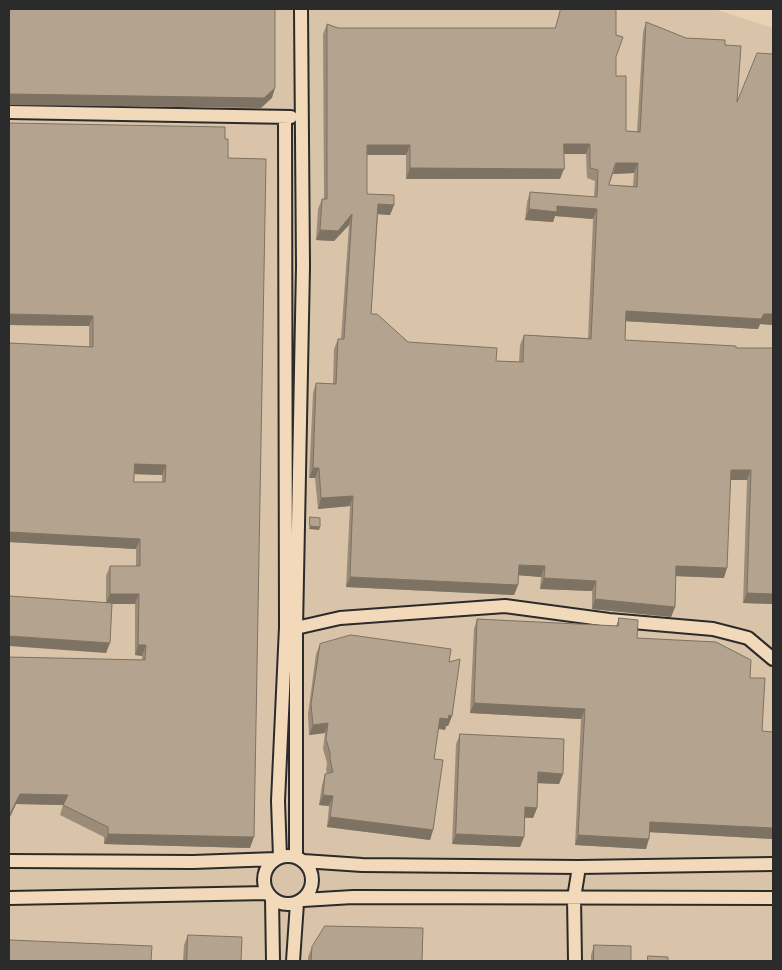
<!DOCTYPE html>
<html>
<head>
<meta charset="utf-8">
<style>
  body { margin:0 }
  #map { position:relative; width:782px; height:970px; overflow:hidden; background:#ead2b4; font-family:"Indie Flower",sans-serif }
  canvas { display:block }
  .frame { position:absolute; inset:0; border:10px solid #2b2b2b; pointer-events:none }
</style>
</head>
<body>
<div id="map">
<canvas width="782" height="970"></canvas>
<div class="frame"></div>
</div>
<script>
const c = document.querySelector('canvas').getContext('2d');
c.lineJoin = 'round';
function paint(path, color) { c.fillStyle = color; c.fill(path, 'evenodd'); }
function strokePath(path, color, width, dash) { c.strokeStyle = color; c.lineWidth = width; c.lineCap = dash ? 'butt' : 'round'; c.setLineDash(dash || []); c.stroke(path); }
paint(new Path2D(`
  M 9,9 L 714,9 L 773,28 L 773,961 L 9,961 Z`), '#dac4a9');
const minor = new Path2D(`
  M 9,112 L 291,117
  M 288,627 L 296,628 L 340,618 L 505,606 L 609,620 L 713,629 L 748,638 L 773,659
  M264 880a24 24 0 1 1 48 0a24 24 0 1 1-48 0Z
  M 280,857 L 278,801 L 286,627 L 285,118
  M 296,857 L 296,628 L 303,267 L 301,9
  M 9,861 L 193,862 L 276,859
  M 303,861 L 362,865 L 579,867 L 773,864
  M 9,898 L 268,893
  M 272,898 L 273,961
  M 303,900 L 353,897 L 773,898
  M 293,961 L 297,903
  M 575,961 L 574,898 L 579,867`);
strokePath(minor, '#2b2b2b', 16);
strokePath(minor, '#f2d9ba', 12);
paint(new Path2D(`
  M 646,22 L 686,38 L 725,45 L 737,102 L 773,54 L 773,325 L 760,324 L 758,329 L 626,321 L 625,340 L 736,348 L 773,348 L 773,604 L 743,603 L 747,480 L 731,480 L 724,578 L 676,576 L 675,607 L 671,617 L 592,609 L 592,591 L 540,589 L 541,577 L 518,575 L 518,585 L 514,595 L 346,587 L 350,506 L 318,509 L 315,478 L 309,478 L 313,393 L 316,383 L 333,384 L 334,349 L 338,339 L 341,339 L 349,225 L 334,241 L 316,240 L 318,209 L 322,199 L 324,199 L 323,34 L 327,24 L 338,28 L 616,57 L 616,76 L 626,131 L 637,132 L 643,32 ZM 564,154 L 586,154 L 587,178 L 595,181 L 594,197 L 530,192 L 527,202 L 525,220 L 553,222 L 555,216 L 593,219 L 588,338 L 524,335 L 520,345 L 519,362 L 496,361 L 408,342 L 371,314 L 378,214 L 390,215 L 394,205 L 367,194 L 367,155 L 406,155 L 406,179 L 560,179 ZM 634,173 L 633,186 L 609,185 L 613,174 Z
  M 225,139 L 228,158 L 250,848 L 104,844 L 104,837 L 60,815 L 63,805 L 16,804 L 9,819 L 9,657 L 142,660 L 142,656 L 135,655 L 135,604 L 112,604 L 106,653 L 106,576 L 110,566 L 136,566 L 136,549 L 9,542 L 9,343 L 89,347 L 89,326 L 9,325 ZM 134,474 L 162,475 L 162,482 L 134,482 Z
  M 619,618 L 637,638 L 750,678 L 762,731 L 773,839 L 650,832 L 646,849 L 575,845 L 581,719 L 470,713 L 474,629 L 477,619 L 616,626 Z
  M 320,644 L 449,662 L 452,716 L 448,726 L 446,726 L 445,730 L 438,729 L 434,759 L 433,830 L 430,840 L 327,827 L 329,806 L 319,805 L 322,785 L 325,774 L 327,774 L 326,769 L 327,763 L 323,749 L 325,733 L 309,735 L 308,714 L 316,654 Z
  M 460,734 L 563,774 L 559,784 L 538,783 L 537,808 L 533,818 L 525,818 L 524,837 L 520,847 L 452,844 L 456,744 Z
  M 188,935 L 241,961 L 183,961 L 184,945 Z
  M 594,945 L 631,961 L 591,961 L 591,955 Z
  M 312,947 L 422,961 L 308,961 L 308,957 Z`), '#9b8c7a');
paint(new Path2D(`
  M 275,88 L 272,98 L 261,108 L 9,105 L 9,94 Z
  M 564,144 L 590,144 L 586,154 L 560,154 Z
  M 367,145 L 410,145 L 406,155 L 363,155 Z
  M 616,163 L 638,163 L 634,173 L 613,174 Z
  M 410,168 L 564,169 L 560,179 L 406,179 Z
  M 378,204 L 394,205 L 390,215 L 375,214 Z
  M 557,206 L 597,209 L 593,219 L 555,216 L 553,222 L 525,220 L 529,209 Z
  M 352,214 L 349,225 L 334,241 L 316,240 L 320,230 Z
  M 626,311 L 773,314 L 773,325 L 760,324 L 758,329 L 622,321 Z
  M 9,314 L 93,316 L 89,326 L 9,325 Z
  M 135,464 L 166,465 L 162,475 L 131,474 Z
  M 313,468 L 319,468 L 315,478 L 309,478 Z
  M 731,470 L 751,470 L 747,480 L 728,480 Z
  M 353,496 L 350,506 L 318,509 L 321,498 Z
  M 310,526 L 320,527 L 319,530 L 309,529 Z
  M 9,532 L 140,539 L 136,549 L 9,542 Z
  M 519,565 L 545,566 L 541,577 L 515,575 Z
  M 676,566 L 727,568 L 724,578 L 673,576 Z
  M 350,577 L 518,585 L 514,595 L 346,587 Z
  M 544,578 L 596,581 L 592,591 L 540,589 Z
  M 747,593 L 773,594 L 773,604 L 743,603 Z
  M 110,594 L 139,594 L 135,604 L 106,604 Z
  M 595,599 L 675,607 L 671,617 L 592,609 Z
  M 9,636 L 110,643 L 106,653 L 9,646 Z
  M 138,645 L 146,645 L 142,656 L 135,655 Z
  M 474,703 L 585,709 L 581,719 L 470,713 Z
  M 449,715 L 452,716 L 448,726 L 446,726 L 445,730 L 436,728 L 440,718 Z
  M 328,723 L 325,733 L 309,735 L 313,725 Z
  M 538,772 L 563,774 L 559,784 L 534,783 Z
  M 20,794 L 68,795 L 65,805 L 16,804 L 9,819 L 9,816 Z
  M 323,795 L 333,796 L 329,806 L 319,805 Z
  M 525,807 L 537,808 L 533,818 L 522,817 Z
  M 330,817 L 433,830 L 430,840 L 327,827 Z
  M 650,822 L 773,828 L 773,839 L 646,832 Z
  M 108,834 L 254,837 L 250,848 L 104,844 Z
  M 456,834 L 524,837 L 520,847 L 452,844 Z
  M 578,835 L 649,839 L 646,849 L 575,845 Z`), '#7e7263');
const building = new Path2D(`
  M 9,9 L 275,9 L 275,88 L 264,98 L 9,94 Z
  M 561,9 L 616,9 L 616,35 L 623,37 L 616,57 L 616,76 L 626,76 L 626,131 L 640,132 L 646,22 L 686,38 L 725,40 L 725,45 L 741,46 L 737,102 L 757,53 L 773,54 L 773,314 L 764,314 L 761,319 L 626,311 L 625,340 L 736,346 L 736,348 L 773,348 L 773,594 L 747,593 L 751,470 L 731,470 L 727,568 L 676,566 L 675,607 L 595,599 L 596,581 L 544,578 L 545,566 L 519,565 L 518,585 L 350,577 L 353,496 L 321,498 L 319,468 L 313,468 L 316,383 L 336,384 L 338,339 L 344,339 L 352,214 L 338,231 L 320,230 L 322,199 L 327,199 L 327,24 L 338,28 L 555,28 ZM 564,144 L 590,144 L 590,168 L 598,170 L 597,197 L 530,192 L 529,209 L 557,212 L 557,206 L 597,209 L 591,339 L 524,335 L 523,362 L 496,361 L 497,348 L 408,342 L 377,314 L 371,314 L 378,204 L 394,205 L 394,195 L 367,194 L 367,145 L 410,145 L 410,168 L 564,169 ZM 616,163 L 638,163 L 637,187 L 609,185 Z
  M 9,123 L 225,127 L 225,139 L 228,139 L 228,158 L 266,159 L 254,837 L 108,834 L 108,827 L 63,805 L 68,795 L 20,794 L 9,816 L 9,657 L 145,660 L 146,645 L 138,645 L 139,594 L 110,594 L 110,566 L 140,566 L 140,539 L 9,532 L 9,343 L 93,347 L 93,316 L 9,314 ZM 135,464 L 166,465 L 165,482 L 134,482 Z
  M 310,517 L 320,518 L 320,527 L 310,526 Z
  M 9,596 L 112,603 L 110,643 L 9,636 Z
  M 619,618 L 638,620 L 637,638 L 716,642 L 751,660 L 750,678 L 765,678 L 762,731 L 773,732 L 773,828 L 650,822 L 649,839 L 578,835 L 585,709 L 474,703 L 477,619 L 618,626 Z
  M 351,635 L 451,649 L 449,662 L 460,659 L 452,716 L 449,715 L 448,719 L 440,718 L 434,759 L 443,760 L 433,830 L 330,817 L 333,796 L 323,795 L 325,774 L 333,772 L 330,759 L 330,753 L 326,739 L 328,723 L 313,725 L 311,704 L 320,644 Z
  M 460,734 L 564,739 L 563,774 L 538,772 L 537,808 L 525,807 L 524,837 L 456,834 Z
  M 325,926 L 423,928 L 422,961 L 311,961 L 312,947 Z
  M 188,935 L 242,937 L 241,961 L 187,961 Z
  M 9,940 L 152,946 L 151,961 L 9,961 Z
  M 594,945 L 631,946 L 631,961 L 594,961 Z
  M 648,956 L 668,957 L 668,961 L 648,961 Z`);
paint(building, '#b4a38e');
strokePath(building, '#7e7263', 1);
</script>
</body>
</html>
